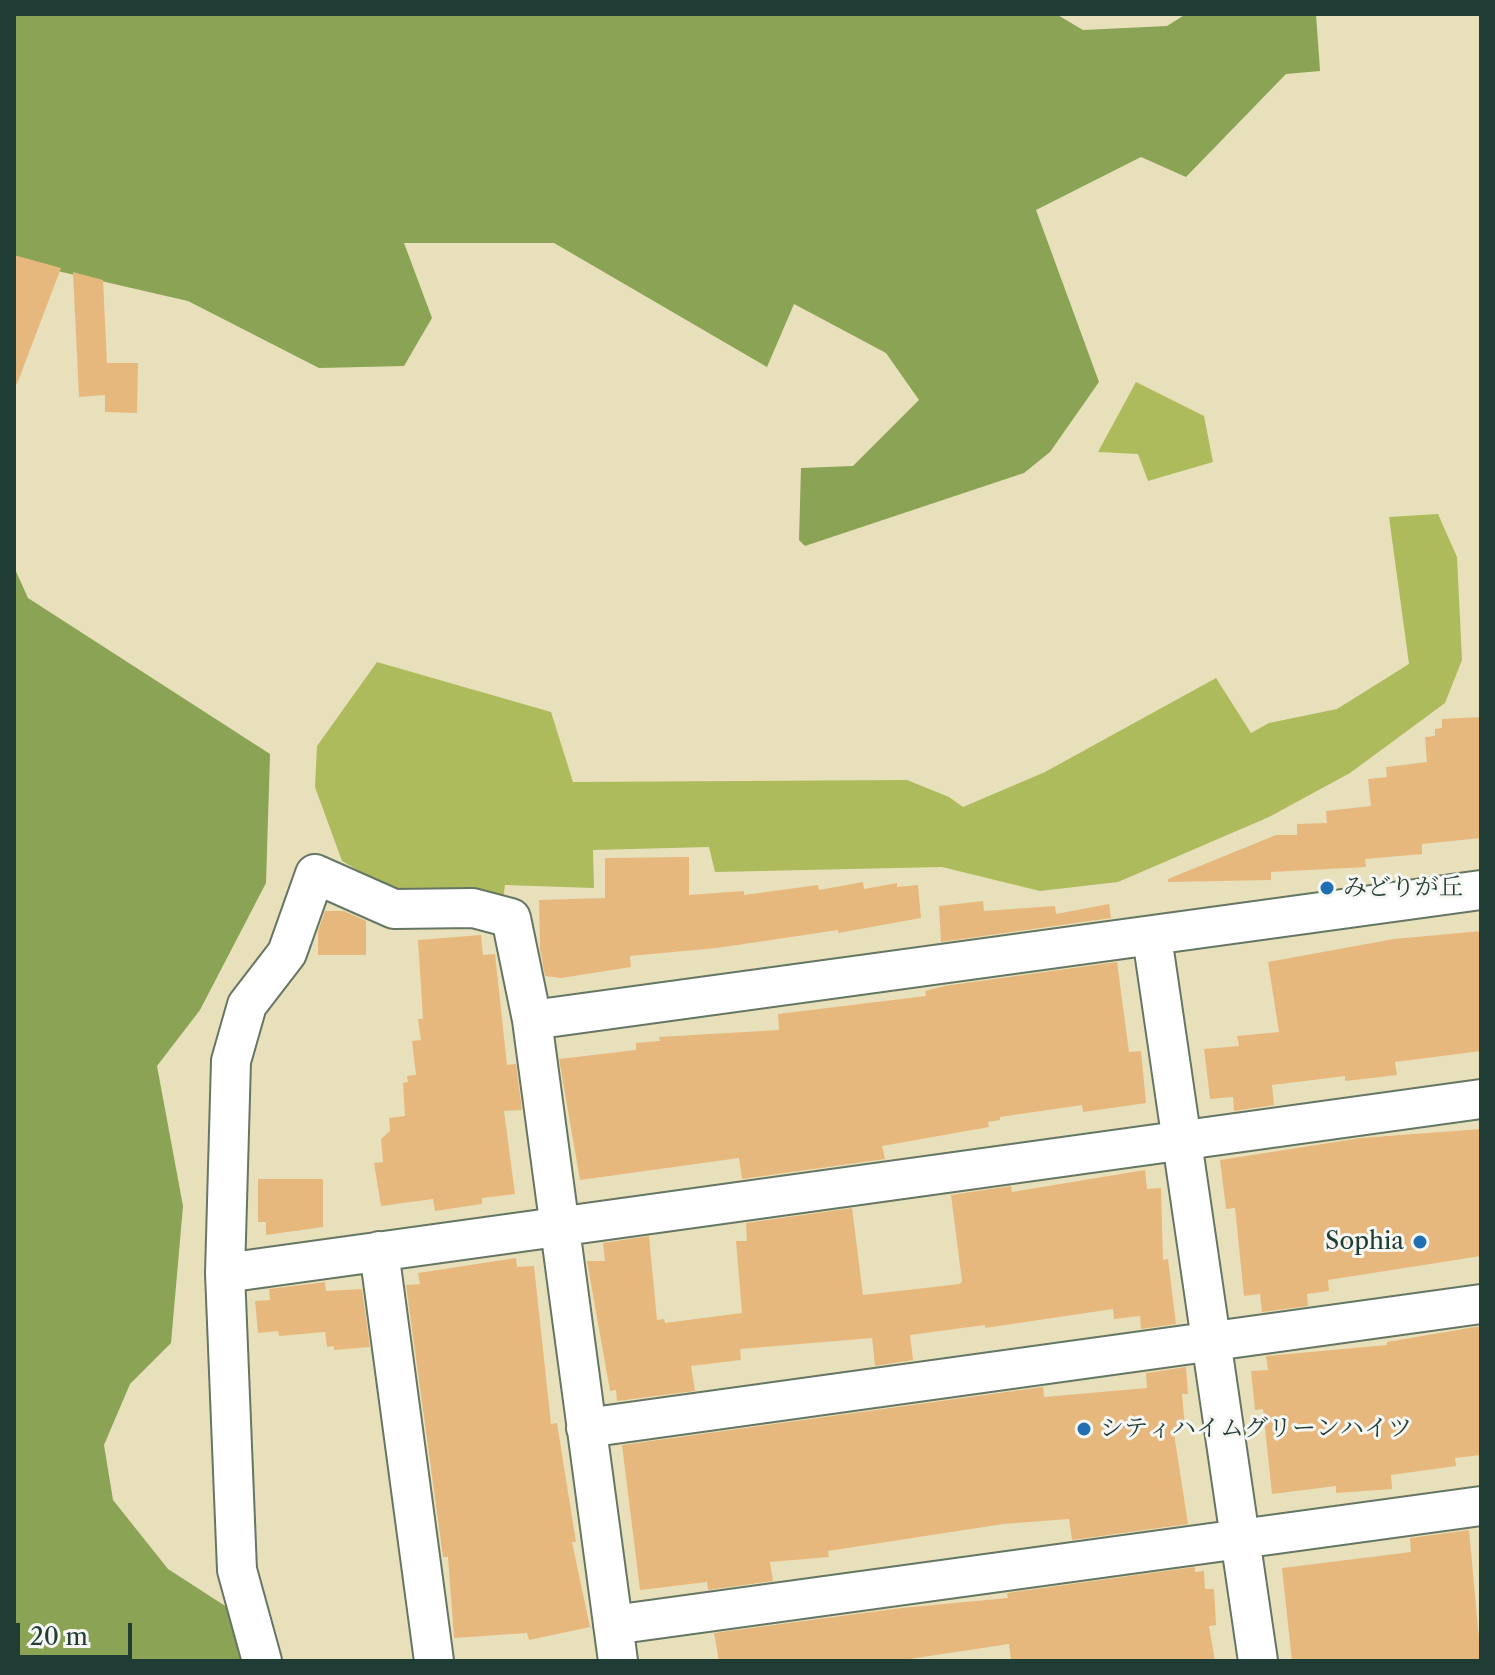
<!DOCTYPE html>
<html>
<head>
<meta charset="utf-8">
<style>
  body { margin:0 }
  #map { position:relative; width:1495px; height:1675px; overflow:hidden; background:#e8e0bb; font-family:"Libre Caslon Text",serif }
  canvas { display:block }
  .frame { position:absolute; inset:0; border:16px solid #1f3d34; pointer-events:none }
  .scale { position:absolute; left:16px; top:1623px; width:116px; height:36px; box-sizing:border-box; border:4px solid #1f3d34; border-top:0; padding-left:10px; font-size:24px; line-height:28px; white-space:nowrap; color:#1f3d34; -webkit-text-stroke:6px #f6f6f2; paint-order:stroke }
</style>
</head>
<body>
<div id="map">
<canvas width="1495" height="1675"></canvas>
<div class="frame"></div>
<div class="scale">20 m</div>
</div>
<script>
const c = document.querySelector('canvas').getContext('2d');
c.lineJoin = 'round';
function paint(path, color) { c.fillStyle = color; c.fill(path, 'evenodd'); }
function strokePath(path, color, width, dash) { c.strokeStyle = color; c.lineWidth = width; c.lineCap = dash ? 'butt' : 'round'; c.setLineDash(dash || []); c.stroke(path); }
function label(font, color, halo, rows, align = 'center') {
  c.font = font + ' "Libre Caslon Text","Noto Serif JP",serif'; c.lineWidth = 6; c.setLineDash([]); c.textBaseline = 'middle'; c.strokeStyle = halo; c.fillStyle = color; for (const [text, x, y, turn = 0] of rows) {
    c.save(); c.translate(x, y); c.rotate((+turn || 0) * Math.PI / 180); c.textAlign = isNaN(turn) ? turn : align; if (halo) c.strokeText(text, 0, 0); c.fillText(text, 0, 0); c.restore();
  }
}
paint(new Path2D(`
  M 1136,382 L 1204,416 L 1213,462 L 1148,481 L 1138,454 L 1098,452 Z
  M 1438,514 L 1457,557 L 1462,660 L 1445,703 L 1350,773 L 1269,817 L 1118,882 L 1040,891 L 942,867 L 715,872 L 709,847 L 593,850 L 594,888 L 505,885 L 503,900 L 411,901 L 342,861 L 315,787 L 317,746 L 377,662 L 551,712 L 573,782 L 907,780 L 949,797 L 963,807 L 1045,772 L 1216,678 L 1251,733 L 1269,723 L 1337,709 L 1409,664 L 1389,517 Z`), '#adbb5d');
paint(new Path2D(`
  M 14,14 L 1056,14 L 1083,30 L 1167,26 L 1186,14 L 1316,14 L 1320,71 L 1286,74 L 1186,177 L 1141,157 L 1036,210 L 1099,382 L 1050,452 L 1024,473 L 805,546 L 799,540 L 801,468 L 853,466 L 919,400 L 886,353 L 794,304 L 767,367 L 554,243 L 404,243 L 432,318 L 404,366 L 319,368 L 188,301 L 14,261 Z
  M 14,567 L 28,598 L 270,754 L 266,883 L 200,1010 L 157,1066 L 183,1206 L 171,1343 L 130,1384 L 104,1445 L 113,1500 L 168,1569 L 233,1611 L 247,1661 L 14,1661 Z`), '#8aa354');
paint(new Path2D(`
  M 14,255 L 61,268 L 17,384 L 14,383 Z
  M 73,272 L 103,280 L 107,363 L 138,363 L 137,413 L 105,412 L 105,395 L 79,397 Z
  M 1481,717 L 1481,838 L 1422,844 L 1422,854 L 1365,859 L 1366,867 L 1271,872 L 1271,880 L 1168,882 L 1168,879 L 1276,835 L 1297,835 L 1297,824 L 1327,823 L 1326,811 L 1371,806 L 1368,779 L 1387,777 L 1386,767 L 1427,762 L 1425,737 L 1435,736 L 1435,729 L 1442,728 L 1442,719 Z
  M 689,857 L 689,895 L 744,891 L 744,895 L 818,885 L 819,890 L 863,882 L 864,889 L 897,883 L 897,887 L 918,885 L 921,918 L 838,933 L 838,930 L 717,948 L 630,956 L 631,967 L 561,978 L 545,976 L 540,949 L 539,900 L 605,898 L 605,858 Z
  M 983,901 L 984,911 L 1055,906 L 1056,914 L 1109,904 L 1111,918 L 941,942 L 939,906 Z
  M 325,911 L 344,911 L 366,921 L 366,955 L 318,955 L 318,931 Z
  M 1481,931 L 1481,1051 L 1395,1062 L 1397,1075 L 1345,1081 L 1345,1076 L 1272,1085 L 1274,1105 L 1234,1111 L 1233,1097 L 1210,1099 L 1204,1049 L 1239,1046 L 1237,1036 L 1279,1032 L 1268,962 L 1394,939 Z
  M 481,935 L 483,955 L 495,954 L 507,1065 L 516,1064 L 522,1110 L 504,1111 L 515,1194 L 482,1198 L 482,1204 L 435,1211 L 433,1199 L 381,1206 L 374,1163 L 383,1162 L 381,1139 L 390,1131 L 389,1118 L 405,1116 L 403,1083 L 408,1082 L 407,1076 L 416,1075 L 412,1041 L 421,1040 L 418,1019 L 423,1019 L 418,940 Z
  M 1117,962 L 1129,1052 L 1141,1051 L 1146,1103 L 1083,1112 L 1082,1105 L 1000,1117 L 1000,1120 L 988,1122 L 989,1127 L 882,1146 L 885,1159 L 742,1179 L 739,1158 L 580,1180 L 559,1059 L 636,1050 L 636,1043 L 660,1041 L 659,1037 L 779,1030 L 778,1014 L 926,996 L 925,991 L 944,986 Z
  M 1481,1129 L 1481,1256 L 1328,1280 L 1329,1291 L 1307,1294 L 1308,1306 L 1262,1312 L 1260,1294 L 1244,1296 L 1235,1208 L 1226,1209 L 1220,1160 L 1361,1138 Z
  M 1145,1170 L 1147,1189 L 1161,1188 L 1163,1260 L 1168,1259 L 1176,1324 L 1141,1329 L 1140,1316 L 1114,1319 L 1113,1309 L 985,1328 L 985,1325 L 910,1335 L 913,1360 L 875,1366 L 872,1338 L 740,1349 L 741,1360 L 691,1366 L 695,1391 L 617,1401 L 616,1390 L 610,1391 L 587,1261 L 605,1261 L 603,1243 L 649,1236 L 657,1320 L 664,1319 L 665,1323 L 742,1313 L 736,1241 L 747,1241 L 746,1223 L 852,1208 L 863,1295 L 960,1284 L 962,1281 L 951,1195 L 1011,1186 L 1012,1192 Z
  M 258,1179 L 323,1179 L 323,1227 L 266,1235 L 266,1222 L 258,1222 Z
  M 516,1258 L 517,1267 L 534,1266 L 551,1424 L 557,1423 L 576,1542 L 572,1542 L 590,1627 L 529,1640 L 527,1633 L 454,1638 L 448,1557 L 443,1557 L 406,1285 L 420,1284 L 418,1273 Z
  M 325,1282 L 326,1291 L 362,1289 L 370,1347 L 334,1350 L 334,1346 L 327,1347 L 325,1332 L 279,1336 L 278,1331 L 258,1333 L 255,1301 L 270,1300 L 269,1289 Z
  M 1481,1326 L 1481,1455 L 1455,1458 L 1456,1466 L 1391,1475 L 1392,1489 L 1336,1493 L 1336,1486 L 1272,1494 L 1263,1409 L 1255,1410 L 1251,1371 L 1268,1370 L 1266,1356 L 1387,1345 L 1387,1342 Z
  M 1186,1367 L 1188,1394 L 1182,1394 L 1185,1427 L 1173,1427 L 1188,1524 L 1072,1540 L 1069,1519 L 1003,1524 L 828,1551 L 829,1557 L 770,1562 L 773,1581 L 708,1590 L 707,1582 L 640,1590 L 622,1445 L 1043,1387 L 1044,1397 L 1147,1388 L 1146,1373 Z
  M 1469,1530 L 1481,1661 L 1292,1661 L 1282,1568 L 1411,1552 L 1410,1538 Z
  M 1195,1567 L 1195,1572 L 1204,1571 L 1205,1589 L 1214,1589 L 1216,1625 L 1209,1626 L 1215,1661 L 1011,1661 L 1009,1644 L 896,1661 L 719,1661 L 714,1633 L 902,1608 L 1008,1598 L 1007,1593 Z`), '#e7b87d');
const minor = new Path2D(`
  M 1152,937 L 1258,1661
  M 532,1020 L 1481,890
  M 379,1251 L 434,1661
  M 225,1273 L 1481,1099
  M 586,1428 L 1481,1304
  M 613,1625 L 1481,1506
  M 262,1661 L 237,1570 L 225,1273 L 231,1061 L 247,1005 L 287,953 L 315,874 L 394,909 L 473,908 L 511,918 L 532,1020 L 618,1661`);
strokePath(minor, '#657663', 42);
strokePath(minor, '#fff', 38);
for (const [x, y, r, color] of [
  [1327,888,8,"#1f6fb2"],
  [1420,1242,8,"#1f6fb2"],
  [1084,1429,8,"#1f6fb2"]
]) { const dot = new Path2D(); dot.arc(x, y, r, 0, 2 * Math.PI); c.fillStyle = color; c.fill(dot); strokePath(dot, '#f6f6f2', 3); }
label('24px', '#1f3d34', '#f6f6f2', [
  ["みどりが丘",1343,888],
  ["Sophia",1404,1242,"right"],
  ["シティハイムグリーンハイツ",1100,1429]
], 'left');
</script>
</body>
</html>
